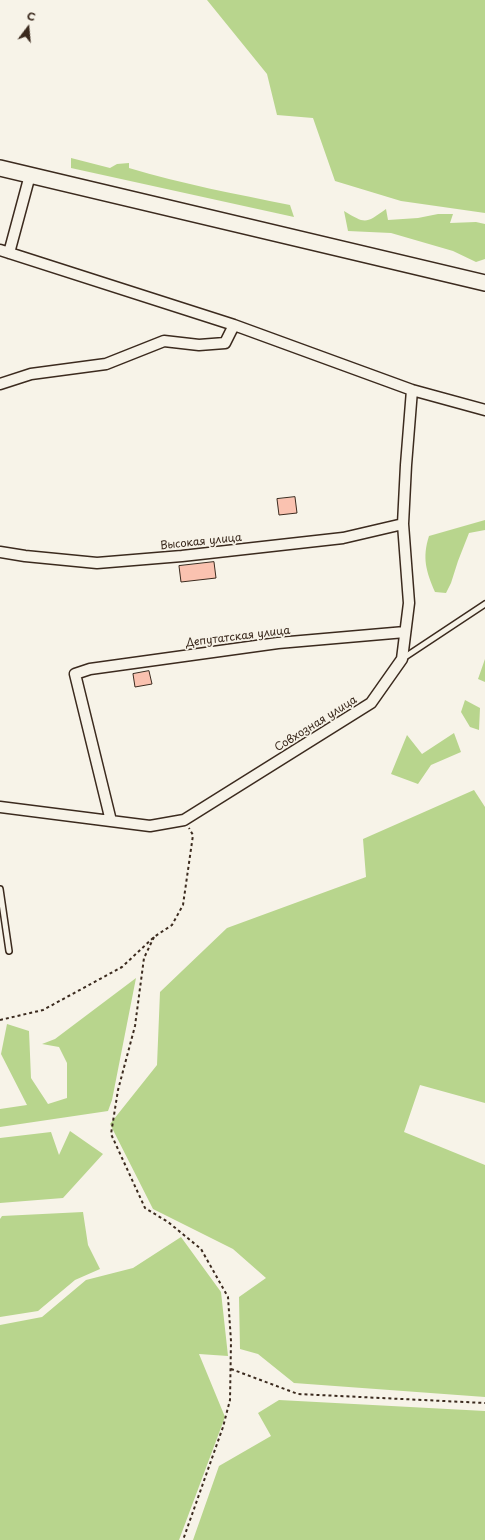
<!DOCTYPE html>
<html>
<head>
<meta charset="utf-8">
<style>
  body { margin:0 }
  #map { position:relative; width:485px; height:1540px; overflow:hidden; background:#f7f3e8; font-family:"Playpen Sans",sans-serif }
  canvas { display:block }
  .north { position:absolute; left:8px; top:8px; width:40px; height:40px; -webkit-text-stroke:3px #f7f3e8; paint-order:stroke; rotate:16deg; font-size:11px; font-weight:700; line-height:16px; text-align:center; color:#3b2a1e }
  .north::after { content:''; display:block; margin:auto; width:14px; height:18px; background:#3b2a1e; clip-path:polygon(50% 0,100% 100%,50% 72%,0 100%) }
</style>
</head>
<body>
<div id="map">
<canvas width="485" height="1540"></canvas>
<div class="north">С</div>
</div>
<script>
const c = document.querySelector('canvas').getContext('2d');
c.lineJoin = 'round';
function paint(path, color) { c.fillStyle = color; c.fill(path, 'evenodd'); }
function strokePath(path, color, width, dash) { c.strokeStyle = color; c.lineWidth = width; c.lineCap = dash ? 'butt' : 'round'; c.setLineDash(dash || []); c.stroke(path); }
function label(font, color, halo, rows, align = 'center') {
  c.font = font + ' "Playpen Sans",sans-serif'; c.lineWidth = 3.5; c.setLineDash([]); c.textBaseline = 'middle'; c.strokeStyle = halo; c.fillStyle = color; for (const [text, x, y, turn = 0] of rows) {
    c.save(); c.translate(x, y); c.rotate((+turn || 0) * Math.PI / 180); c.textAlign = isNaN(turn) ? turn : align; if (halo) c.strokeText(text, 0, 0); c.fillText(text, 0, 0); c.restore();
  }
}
paint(new Path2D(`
  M 207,0 L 485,0 L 485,213 L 401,201 L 335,181 L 313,118 L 277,115 L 267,74 Z
  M 71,158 L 110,168 L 117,164 L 129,163 L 129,168 C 182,184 236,194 290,205 L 294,217 L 71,168 Z
  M 386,209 L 388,220 L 418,218 L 438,214 L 453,214 L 450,223 L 476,222 L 485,224 L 485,259 L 476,262 L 453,251 L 391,233 L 348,231 L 344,211 C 366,224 365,224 386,209 Z
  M 485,520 L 485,530 L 469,533 L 458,561 L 451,583 L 446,593 L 435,592 C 426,571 422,558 429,536 Z
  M 485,659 L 485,682 L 478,679 Z
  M 465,700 L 480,708 L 479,730 L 470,727 L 461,712 Z
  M 454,733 L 461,752 L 431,765 L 418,784 L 391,774 L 407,735 L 422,754 Z
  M 474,790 L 485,807 L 485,1103 L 420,1085 L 404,1132 L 485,1165 L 485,1397 L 294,1383 L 258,1354 L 240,1349 L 239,1297 L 266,1278 L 233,1249 L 153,1209 L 110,1124 L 157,1065 L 160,992 L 227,928 L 366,877 L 363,839 Z
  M 136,978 L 112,1100 L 108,1111 L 0,1127 L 0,1109 L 27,1105 L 1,1054 L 7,1024 L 29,1031 L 31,1078 L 48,1104 L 67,1098 L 67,1063 L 59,1047 L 42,1044 L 55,1039 Z
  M 70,1131 L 103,1154 L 63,1198 L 0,1203 L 0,1138 L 51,1132 L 59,1155 Z
  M 83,1212 L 88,1245 L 100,1269 L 75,1280 L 38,1311 L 0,1317 L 0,1219 L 2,1216 Z
  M 181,1237 L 221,1292 L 228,1356 L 199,1354 L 225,1417 L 179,1540 L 0,1540 L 0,1325 L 42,1317 L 86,1280 L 133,1268 Z
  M 279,1400 L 485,1411 L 485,1540 L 193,1540 L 219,1466 L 271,1436 L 258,1413 Z`), '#b8d58d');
const building = new Path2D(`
  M 295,497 L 297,513 L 279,515 L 277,499 Z
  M 214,562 L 216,578 L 181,582 L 179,566 Z
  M 149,671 L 152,684 L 135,687 L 133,674 Z`);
paint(building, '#fac2b0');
strokePath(building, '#3b2a1e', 1);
const lane = new Path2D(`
  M 402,659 L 485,604
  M 0,889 L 9,951`);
const street = new Path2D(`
  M 0,250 L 234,325 L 412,390 L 485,410
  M 9,253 L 30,175
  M 0,384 L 31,374 L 106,364 L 164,341 L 199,345 L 225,343 L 234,325
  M 0,552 L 25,556 L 97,563 L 182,556 L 343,538 L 403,524
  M 0,807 L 150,826 L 184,820 L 371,703 L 402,659 L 409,603 L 403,524 L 406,465 L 412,390
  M 111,821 L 75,674 L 90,669 L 278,643 L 405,632`);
const secondary = new Path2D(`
  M 0,168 L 485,283`);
strokePath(lane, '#3b2a1e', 8);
strokePath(street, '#3b2a1e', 13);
strokePath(secondary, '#3b2a1e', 18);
strokePath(new Path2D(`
  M 154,937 L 144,958 L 135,1026 L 118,1090 L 111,1134 L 145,1208 L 168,1222 L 201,1249 L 228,1297 L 231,1341 L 230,1400 L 223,1427 L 183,1540
  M 0,1020 L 43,1010 L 122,967 L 154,937 L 172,925 L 183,905 L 193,835 L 189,828
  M 231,1369 L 298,1394 L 485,1403`), '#3b2a1e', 2, [3, 3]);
strokePath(lane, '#f7f3e8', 5);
strokePath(street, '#f7f3e8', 10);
strokePath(secondary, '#f7f3e8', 15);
label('11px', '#3b2a1e', '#f7f3e8', [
  ["Высокая улица",201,542,-6],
  ["Депутатская улица",238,637,-7],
  ["Совхозная улица",316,724,-32]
]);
</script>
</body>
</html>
